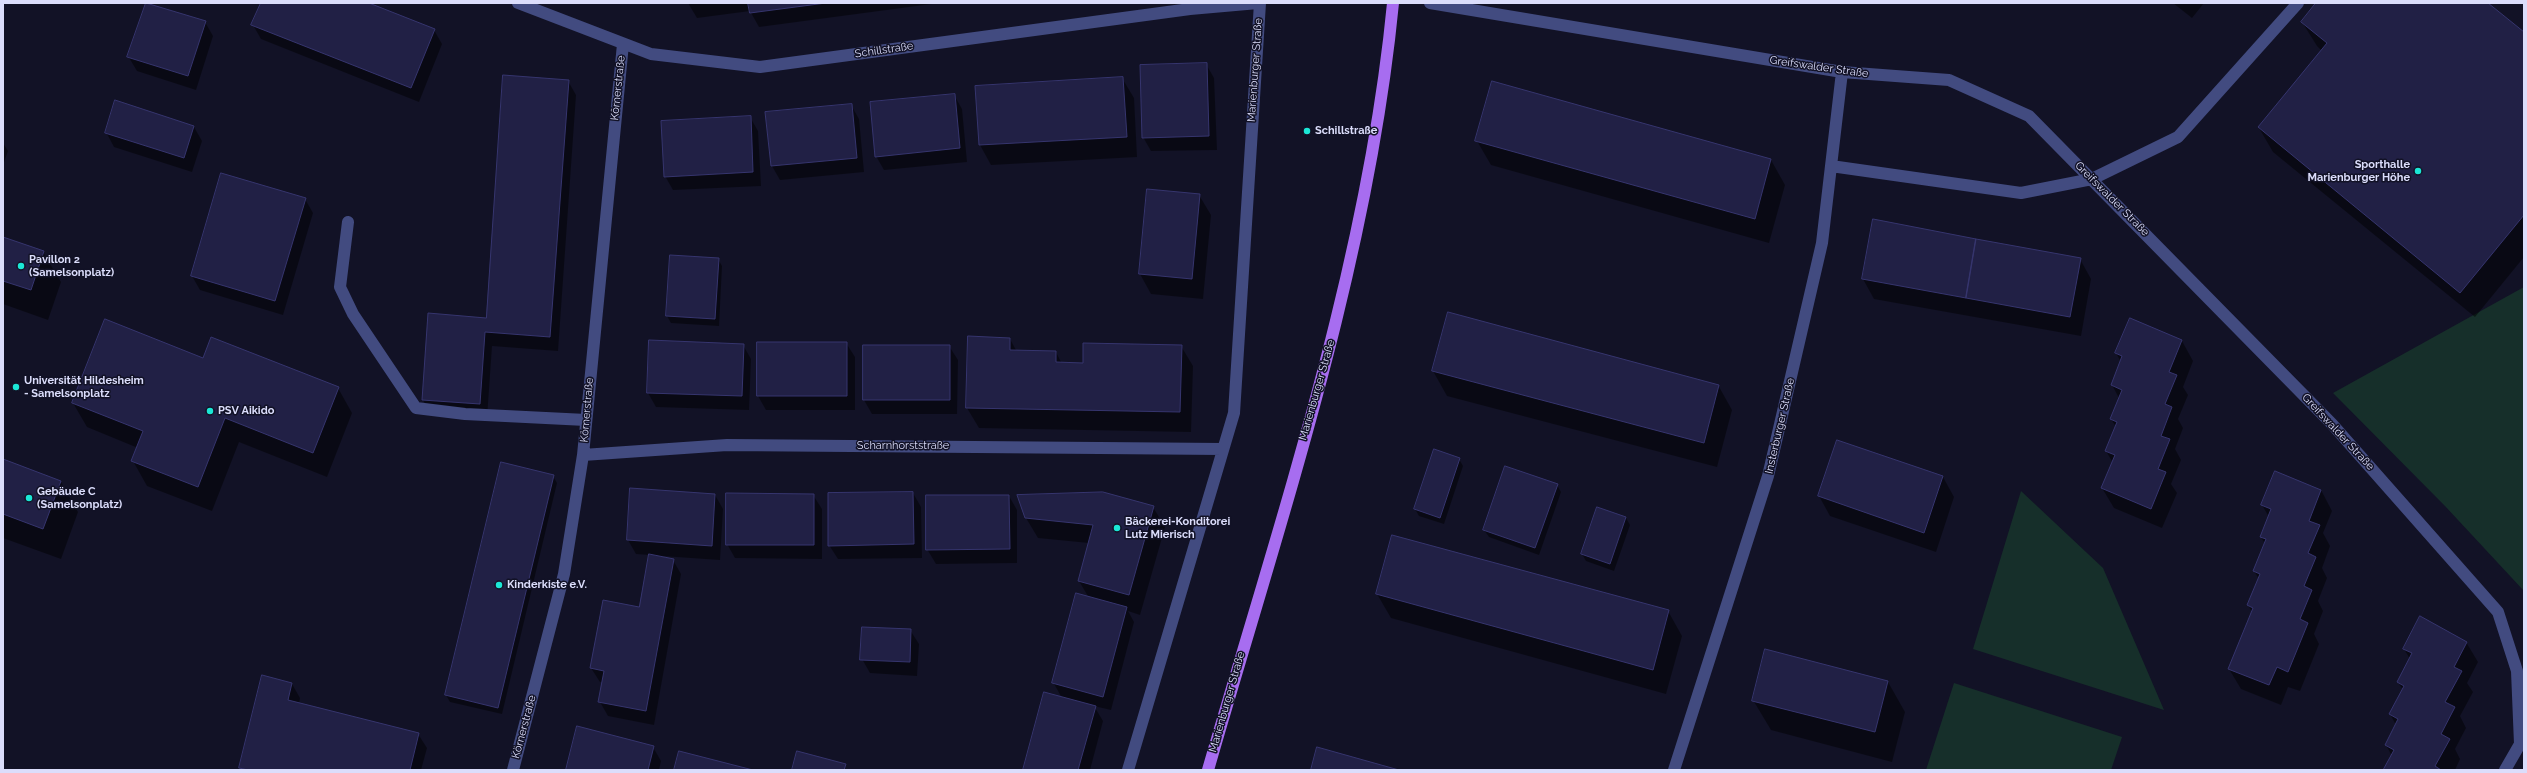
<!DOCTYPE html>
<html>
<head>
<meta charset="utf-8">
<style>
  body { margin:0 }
  #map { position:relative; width:2527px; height:773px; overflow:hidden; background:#121226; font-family:Raleway,sans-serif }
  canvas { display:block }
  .frame { position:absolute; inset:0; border:4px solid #dbddfb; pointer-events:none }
</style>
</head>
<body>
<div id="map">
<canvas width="2527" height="773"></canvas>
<div class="frame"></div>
</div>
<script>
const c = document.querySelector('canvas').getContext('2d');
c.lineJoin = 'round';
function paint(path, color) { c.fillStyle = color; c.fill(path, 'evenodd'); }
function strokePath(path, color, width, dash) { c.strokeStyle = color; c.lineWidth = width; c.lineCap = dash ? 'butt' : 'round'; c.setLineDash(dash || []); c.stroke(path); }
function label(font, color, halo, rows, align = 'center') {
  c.font = font + ' Raleway,sans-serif'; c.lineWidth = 3; c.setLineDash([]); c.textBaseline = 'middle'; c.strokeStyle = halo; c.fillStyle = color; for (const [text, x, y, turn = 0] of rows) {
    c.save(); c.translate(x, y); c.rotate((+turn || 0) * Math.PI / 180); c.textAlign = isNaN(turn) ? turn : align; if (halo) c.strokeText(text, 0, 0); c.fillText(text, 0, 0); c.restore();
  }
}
paint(new Path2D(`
  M 2524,287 L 2524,591 L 2445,506 L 2333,393 Z
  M 2021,491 L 2103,568 L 2164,710 L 1973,649 Z
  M 1954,683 L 2122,737 L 2111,770 L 1926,770 Z`), '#162f2a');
paint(new Path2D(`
  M 262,3 L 366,3 L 434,30 L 442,44 L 419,102 L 261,39 L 253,25 Z
  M 688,3 L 939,3 L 759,27 L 750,11 L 697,18 Z
  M 2173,3 L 2204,3 L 2192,18 Z
  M 2318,3 L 2487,3 L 2524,34 L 2524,257 L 2475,317 L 2273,152 L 2259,128 L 2322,51 L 2317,46 L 2302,22 Z
  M 205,22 L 213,36 L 196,90 L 137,71 L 128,56 Z
  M 1206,64 L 1214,78 L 1217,150 L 1151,151 L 1143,137 Z
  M 1122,78 L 1134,98 L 1137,157 L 991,165 L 980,145 Z
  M 568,81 L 576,95 L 558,351 L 492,346 L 487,418 L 431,414 L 423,400 L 487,319 Z
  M 1493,83 L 1771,160 L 1785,185 L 1769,243 L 1491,165 L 1477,141 Z
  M 954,95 L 962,109 L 967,162 L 884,170 L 876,156 Z
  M 115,101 L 194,127 L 202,141 L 192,172 L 114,147 L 106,132 Z
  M 851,105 L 859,119 L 864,172 L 780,180 L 772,166 Z
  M 750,117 L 758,131 L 761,186 L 673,190 L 665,176 Z
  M 3,143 L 8,151 L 3,165 Z
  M 1199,195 L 1211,215 L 1203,299 L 1151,294 L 1140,274 Z
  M 305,199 L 313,213 L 283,315 L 200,290 L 192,276 Z
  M 3,238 L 43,252 L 61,282 L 48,320 L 3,304 Z
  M 671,256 L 718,259 L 722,266 L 719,326 L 671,323 L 667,316 Z
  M 2080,259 L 2091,279 L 2081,336 L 1874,299 L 1863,279 Z
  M 1010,339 L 1017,352 L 1056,352 L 1062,364 L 1084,364 L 1181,346 L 1193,366 L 1191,432 L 979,428 L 967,408 Z
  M 2182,341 L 2193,361 L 2183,387 L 2188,395 L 2178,419 L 2183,428 L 2175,449 L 2181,460 L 2171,484 L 2177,493 L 2162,528 L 2114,508 L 2102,488 L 2113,463 L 2106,451 L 2116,427 L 2111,419 L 2119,398 L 2112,385 L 2121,362 L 2116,353 Z
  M 846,343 L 855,357 L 855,410 L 766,410 L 758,396 Z
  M 743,345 L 751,359 L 749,410 L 656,407 L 648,393 Z
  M 949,346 L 958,360 L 957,414 L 872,414 L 864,400 Z
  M 204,359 L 338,388 L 352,413 L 327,477 L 239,442 L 212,511 L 147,486 L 133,461 L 138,448 L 87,427 L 73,403 Z
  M 1433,371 L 1718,385 L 1732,410 L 1717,467 L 1447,396 Z
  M 1459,459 L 1463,466 L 1444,524 L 1419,516 L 1415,509 Z
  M 3,460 L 61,482 L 78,512 L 61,559 L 3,538 Z
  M 553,476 L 557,483 L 502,714 L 450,702 L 446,695 Z
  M 1943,477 L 1954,497 L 1936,552 L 1830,516 L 1819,496 Z
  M 1557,485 L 1561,492 L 1539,555 L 1489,537 L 1484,530 Z
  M 631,489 L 715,495 L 723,509 L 720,560 L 662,556 L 673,560 L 681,574 L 654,725 L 608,716 L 600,702 L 603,683 L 600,682 L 591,668 L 640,608 L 650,555 L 636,554 L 628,540 Z
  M 2321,490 L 2332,511 L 2323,533 L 2330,546 L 2322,568 L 2327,578 L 2318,601 L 2323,611 L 2314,634 L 2319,644 L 2300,691 L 2288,687 L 2281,705 L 2241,689 L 2229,669 L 2252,612 L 2248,605 L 2259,579 L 2254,571 L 2265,544 L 2261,537 L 2269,517 L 2262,505 Z
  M 913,493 L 921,507 L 922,558 L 838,559 L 829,545 Z
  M 813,495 L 822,509 L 822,559 L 735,558 L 727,544 Z
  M 1009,496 L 1017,510 L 1017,563 L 936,564 L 927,549 Z
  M 1153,507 L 1165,527 L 1140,615 L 1128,611 L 1134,622 L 1111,710 L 1094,706 L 1103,721 L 1090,770 L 1024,770 L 1062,698 L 1053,682 L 1089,598 L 1079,581 L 1089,543 L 1038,538 L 1026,518 Z
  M 1626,518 L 1630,525 L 1614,571 L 1586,561 L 1582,554 Z
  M 1377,594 L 1668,611 L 1682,636 L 1666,694 L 1391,618 Z
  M 910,630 L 919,644 L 917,676 L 870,673 L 862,659 Z
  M 2466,642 L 2478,662 L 2467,683 L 2473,692 L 2460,716 L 2466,728 L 2455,749 L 2460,759 L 2455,770 L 2384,770 L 2392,756 L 2386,745 L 2396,725 L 2390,714 L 2403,690 L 2398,682 L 2410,659 L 2404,649 Z
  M 1888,682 L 1905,712 L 1892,762 L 1771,730 L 1753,700 Z
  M 292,684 L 300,698 L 299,704 L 418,734 L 427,748 L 421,770 L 242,770 L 240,768 Z
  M 653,747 L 661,761 L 659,770 L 567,770 Z`), '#0007');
const building = new Path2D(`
  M 146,3 L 206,21 L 188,76 L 127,57 Z
  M 261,3 L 369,3 L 435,29 L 411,88 L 251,25 Z
  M 748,3 L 826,3 L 750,13 Z
  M 2316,3 L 2488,3 L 2524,32 L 2524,215 L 2460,293 L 2258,127 L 2327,43 L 2301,22 Z
  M 1207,63 L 1209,136 L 1142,138 L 1140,65 Z
  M 503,75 L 569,80 L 550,337 L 485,332 L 480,404 L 422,400 L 428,313 L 486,318 Z
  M 1123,77 L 1127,137 L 979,145 L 975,86 Z
  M 1492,81 L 1771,159 L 1755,219 L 1475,141 Z
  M 955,94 L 960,148 L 875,157 L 870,102 Z
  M 115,100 L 194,126 L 184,158 L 105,133 Z
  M 852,104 L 857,158 L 771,166 L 765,112 Z
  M 751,116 L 753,172 L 664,177 L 661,121 Z
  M 221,173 L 306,198 L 275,301 L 191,276 Z
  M 1147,189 L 1200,194 L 1192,279 L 1139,274 Z
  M 1873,219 L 1976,239 L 1966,298 L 1862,279 Z
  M 3,237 L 44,251 L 31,290 L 3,281 Z
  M 1976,239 L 2081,258 L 2070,317 L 1966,298 Z
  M 670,255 L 719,258 L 715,319 L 666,316 Z
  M 1448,312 L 1719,385 L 1704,443 L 1432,371 Z
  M 2130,318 L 2182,340 L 2169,372 L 2177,375 L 2165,404 L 2172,407 L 2161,436 L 2170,439 L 2158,469 L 2166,472 L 2151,509 L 2101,488 L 2115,455 L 2105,451 L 2117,422 L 2110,419 L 2122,390 L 2111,385 L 2122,356 L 2115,353 Z
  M 105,319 L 203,358 L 211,337 L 339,387 L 313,453 L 225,418 L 198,487 L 131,461 L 143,431 L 72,403 Z
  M 968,336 L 1010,338 L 1010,350 L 1056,351 L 1056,362 L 1083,363 L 1083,343 L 1182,345 L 1180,412 L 966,408 Z
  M 649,340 L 744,344 L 742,396 L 647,393 Z
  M 757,342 L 847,342 L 847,396 L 757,396 Z
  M 863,345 L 950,345 L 950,400 L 863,400 Z
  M 1837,440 L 1943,476 L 1924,533 L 1818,496 Z
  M 1434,449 L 1460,458 L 1440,518 L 1414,509 Z
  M 3,459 L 61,481 L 43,529 L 3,514 Z
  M 501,462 L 554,475 L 498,708 L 445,695 Z
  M 1505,466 L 1558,484 L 1535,548 L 1483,530 Z
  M 2275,471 L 2321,490 L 2309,521 L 2320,525 L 2308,553 L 2316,557 L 2304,586 L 2312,590 L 2300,619 L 2308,623 L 2288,672 L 2277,667 L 2269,685 L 2228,669 L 2253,608 L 2247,605 L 2260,574 L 2253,571 L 2266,539 L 2260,537 L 2271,509 L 2261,505 Z
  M 630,488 L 715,494 L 712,546 L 627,540 Z
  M 913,492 L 914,544 L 828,546 L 828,493 Z
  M 1103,492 L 1154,506 L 1129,595 L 1078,581 L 1093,525 L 1025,518 L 1017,495 Z
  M 726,493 L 814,494 L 814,545 L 726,545 Z
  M 926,495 L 1009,495 L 1010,549 L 926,550 Z
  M 1597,507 L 1626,517 L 1610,564 L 1581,554 Z
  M 1392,535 L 1669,610 L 1653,670 L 1376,594 Z
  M 649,554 L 674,559 L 646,711 L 598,702 L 604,671 L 590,668 L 603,600 L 639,607 Z
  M 1076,593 L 1127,607 L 1103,697 L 1052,683 Z
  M 2420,616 L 2467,642 L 2454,667 L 2462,671 L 2445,702 L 2455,707 L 2441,734 L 2450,739 L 2435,766 L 2441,770 L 2383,770 L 2394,750 L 2385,745 L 2398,719 L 2389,714 L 2404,686 L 2397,682 L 2412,653 L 2403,649 Z
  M 862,627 L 911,629 L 910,662 L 860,660 Z
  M 1765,649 L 1888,681 L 1875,732 L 1752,701 Z
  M 262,675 L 292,683 L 288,700 L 419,733 L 410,770 L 248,770 L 239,768 Z
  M 1044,692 L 1096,706 L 1078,770 L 1023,770 Z
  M 577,726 L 654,746 L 648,770 L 566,770 Z
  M 1317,747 L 1399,770 L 1311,770 Z
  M 679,751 L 753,770 L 674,770 Z
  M 797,751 L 846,764 L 844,770 L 792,770 Z`);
paint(building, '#212045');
strokePath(building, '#36356e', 1);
strokePath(new Path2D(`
  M 518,3 L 651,54 L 760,67 L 1190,9 L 1258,3
  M 1430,3 L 1842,72 L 1949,80 L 2029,116 L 2332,424 L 2498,612 L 2517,671 L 2520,744 L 2505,770
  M 1831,166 L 2021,193 L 2092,179 L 2178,137 L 2298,3
  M 348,222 L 340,287 L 353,314 L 416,408 L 465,414 L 586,420
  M 583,455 L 727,445 L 1223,449
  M 513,770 L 564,574 L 583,455 L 623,44
  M 1128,770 L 1234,413 L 1260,3
  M 1674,770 L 1768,476 L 1822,243 L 1842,72`), '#424b80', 12);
strokePath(new Path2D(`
  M 1208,770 C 1280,520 1368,263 1393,3`), '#a76df0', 12);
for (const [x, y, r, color] of [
  [1307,131,4,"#1be7d6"],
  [2418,171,4,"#1be7d6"],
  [21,266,4,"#1be7d6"],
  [16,387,4,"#1be7d6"],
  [210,411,4,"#1be7d6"],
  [29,498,4,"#1be7d6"],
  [1117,528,4,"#1be7d6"],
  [499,585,4,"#1be7d6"]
]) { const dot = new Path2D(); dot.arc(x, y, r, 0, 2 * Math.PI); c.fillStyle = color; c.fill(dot); strokePath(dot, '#121226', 1.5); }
label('11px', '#dbddfb', '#121226', [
  ["Schillstraße",884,50,-8],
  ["Greifswalder Straße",1819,67,8],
  ["Marienburger Straße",1255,70,-86],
  ["Körnerstraße",618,88,-84],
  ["Greifswalder Straße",2112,199,45],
  ["Marienburger Straße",1317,390,-74],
  ["Körnerstraße",587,410,-85],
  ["Insterburger Straße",1780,426,-77],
  ["Greifswalder Straße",2338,432,47],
  ["Scharnhorststraße",903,446],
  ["Marienburger Straße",1227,702,-74],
  ["Körnerstraße",524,727,-75]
]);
label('bold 11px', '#dbddfb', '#121226', [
  ["Schillstraße",1315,131],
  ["Sporthalle",2410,165,"right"],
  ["Marienburger Höhe",2410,178,"right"],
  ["Pavillon 2",29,260],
  ["(Samelsonplatz)",29,273],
  ["Universität Hildesheim",24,381],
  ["- Samelsonplatz",24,394],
  ["PSV Aikido",218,411],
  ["Gebäude C",37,492],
  ["(Samelsonplatz)",37,505],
  ["Bäckerei-Konditorei",1125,522],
  ["Lutz Mierisch",1125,535],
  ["Kinderkiste e.V.",507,585]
], 'left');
</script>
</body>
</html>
